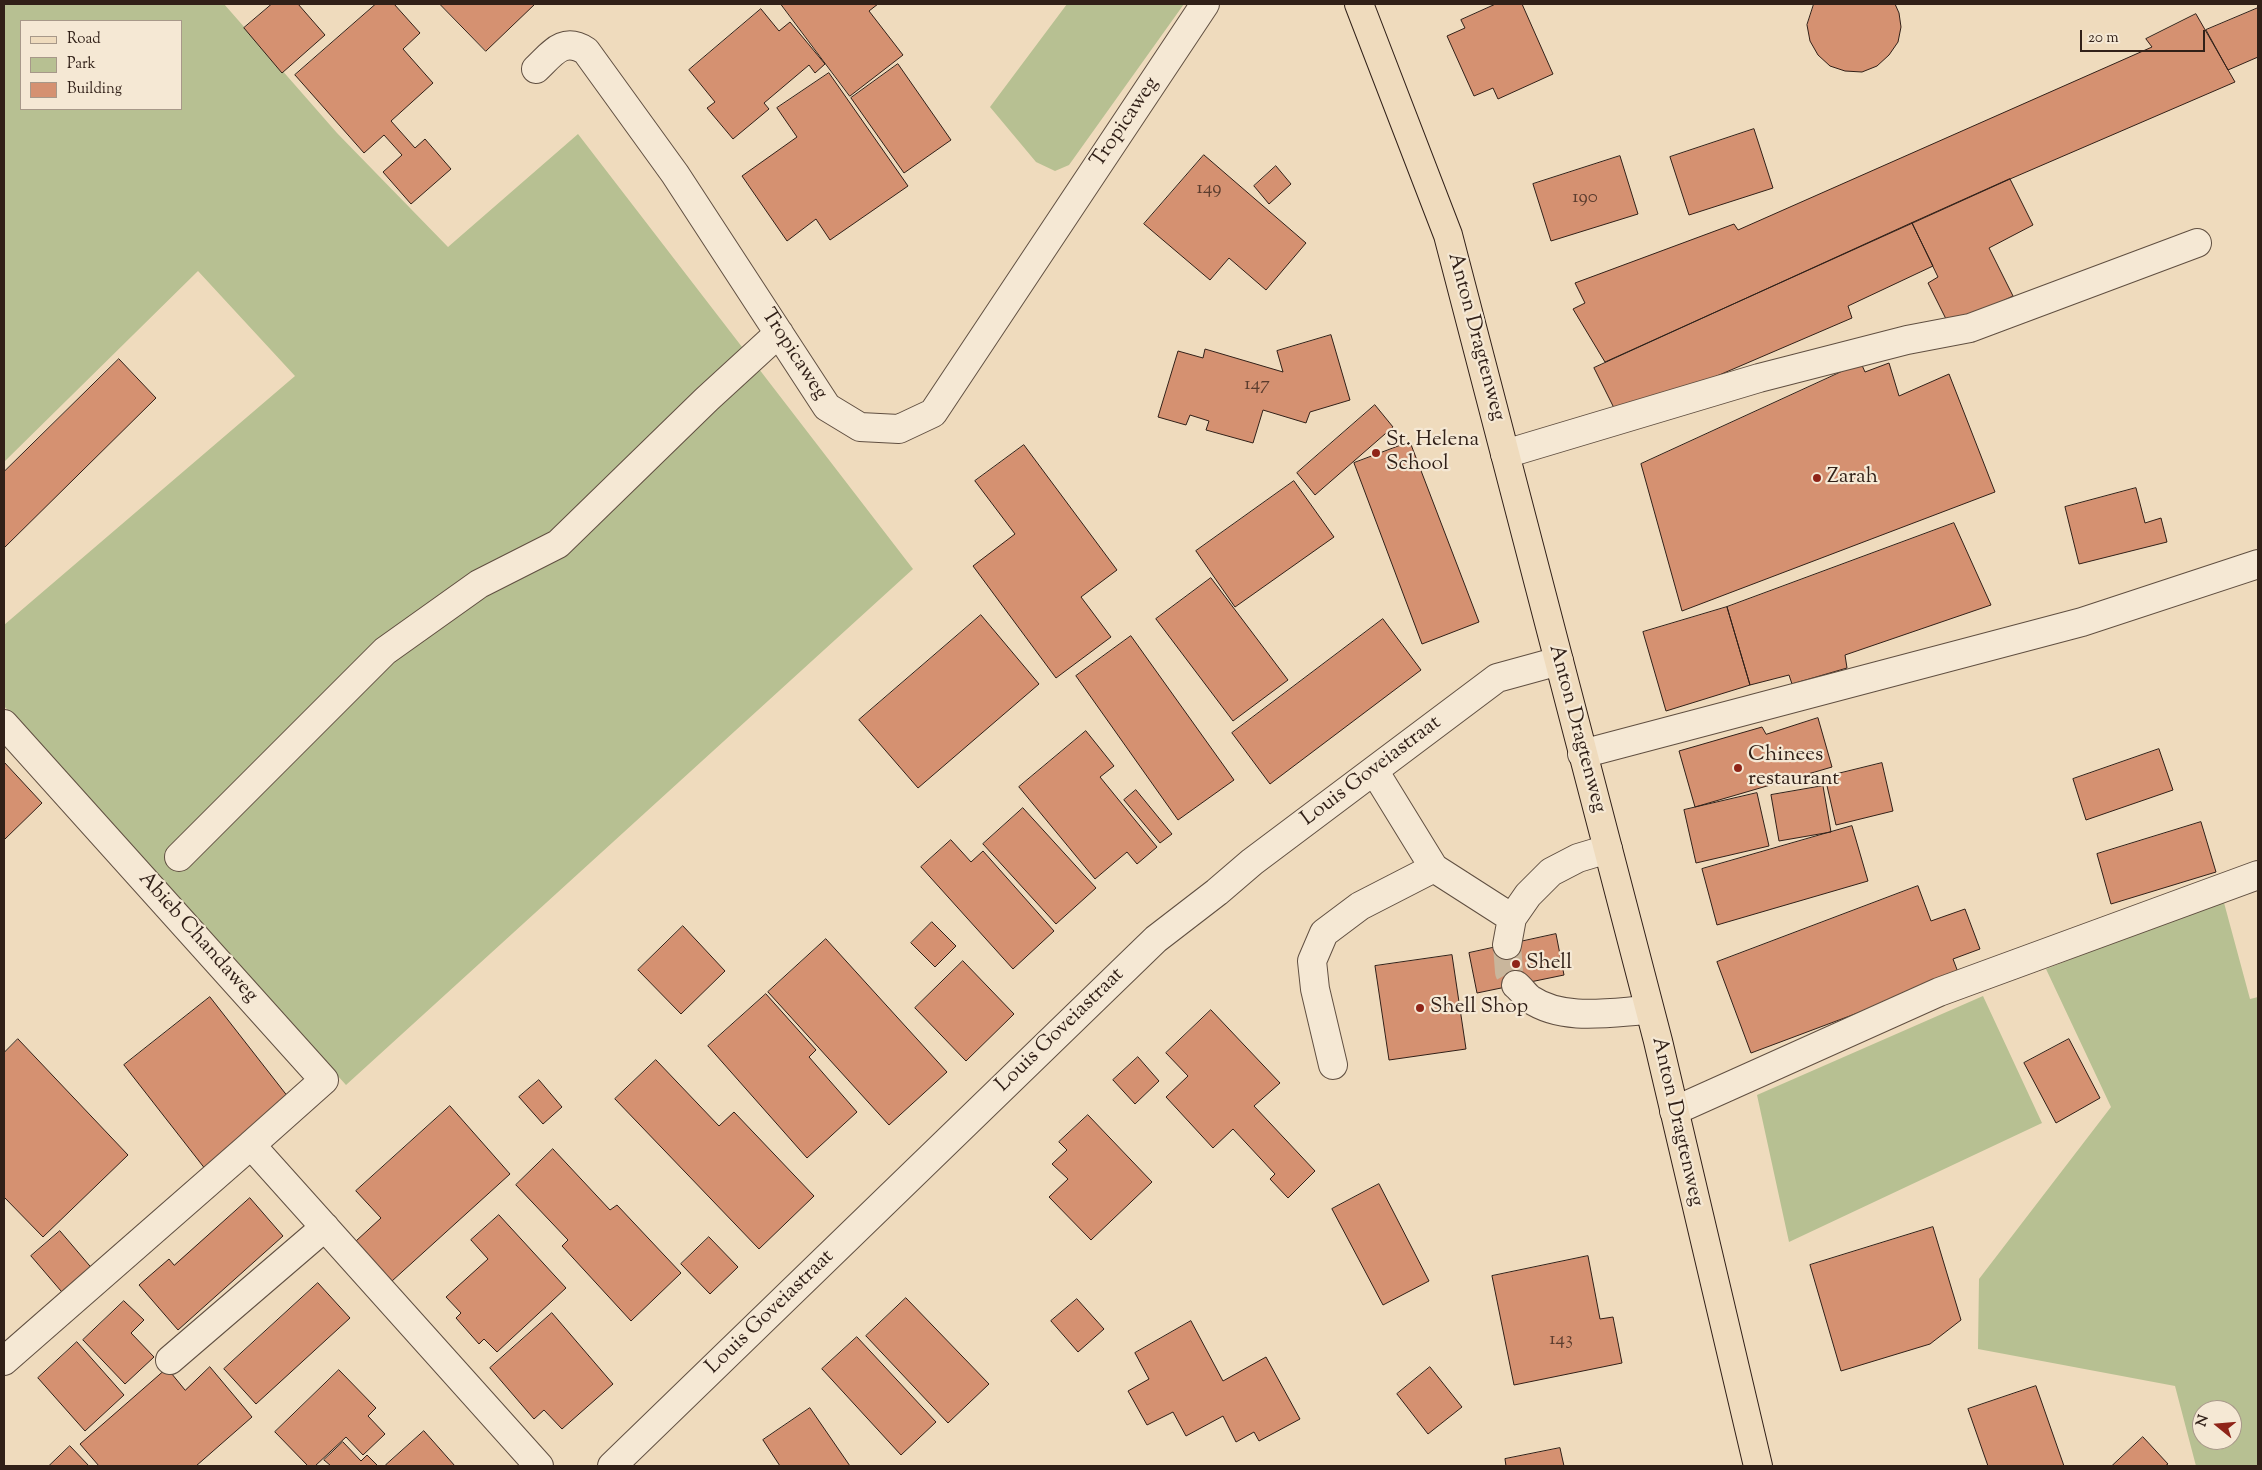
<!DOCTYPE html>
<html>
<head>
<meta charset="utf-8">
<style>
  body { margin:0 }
  #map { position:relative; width:2262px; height:1470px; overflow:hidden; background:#efdbbd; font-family:"Sorts Mill Goudy",serif }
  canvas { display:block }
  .frame { position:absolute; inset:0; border:5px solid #312018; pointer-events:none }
  .legend { position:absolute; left:20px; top:20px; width:162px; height:90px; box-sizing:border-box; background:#f5e8d4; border:1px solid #a79889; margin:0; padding:6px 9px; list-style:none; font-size:15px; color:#312018 }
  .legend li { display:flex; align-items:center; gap:10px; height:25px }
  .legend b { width:25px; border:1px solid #a79889 }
  .north { position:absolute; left:2192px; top:1400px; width:50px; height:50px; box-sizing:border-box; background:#f5e8d4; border:1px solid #a79889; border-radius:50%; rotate:287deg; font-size:14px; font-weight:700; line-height:20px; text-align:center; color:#312018 }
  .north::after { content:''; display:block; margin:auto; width:18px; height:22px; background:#8f2418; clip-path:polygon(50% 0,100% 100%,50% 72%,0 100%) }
  .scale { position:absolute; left:2080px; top:30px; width:125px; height:22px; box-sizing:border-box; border:2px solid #312018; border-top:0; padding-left:6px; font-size:15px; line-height:18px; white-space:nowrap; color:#312018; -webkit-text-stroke:4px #f5e8d4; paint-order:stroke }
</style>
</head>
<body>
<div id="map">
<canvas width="2262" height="1470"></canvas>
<div class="frame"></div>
<ul class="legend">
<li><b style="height:6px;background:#efdbbd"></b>Road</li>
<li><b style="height:14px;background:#b7c092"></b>Park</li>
<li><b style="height:14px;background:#d59171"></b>Building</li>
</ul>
<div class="north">N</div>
<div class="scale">20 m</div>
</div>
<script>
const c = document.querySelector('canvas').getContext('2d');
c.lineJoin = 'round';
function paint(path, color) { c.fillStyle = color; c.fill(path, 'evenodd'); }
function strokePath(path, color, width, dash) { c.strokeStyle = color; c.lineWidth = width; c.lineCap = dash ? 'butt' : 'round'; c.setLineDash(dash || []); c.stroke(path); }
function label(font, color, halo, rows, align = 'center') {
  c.font = font + ' "Sorts Mill Goudy",serif'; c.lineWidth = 4.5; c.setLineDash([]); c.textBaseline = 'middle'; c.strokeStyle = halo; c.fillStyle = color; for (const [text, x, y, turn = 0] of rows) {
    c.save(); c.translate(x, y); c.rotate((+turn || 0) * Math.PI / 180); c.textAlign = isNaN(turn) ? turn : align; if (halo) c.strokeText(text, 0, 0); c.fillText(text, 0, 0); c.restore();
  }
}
paint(new Path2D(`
  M 4,4 L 224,4 L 337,133 L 448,247 L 578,134 L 913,569 L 346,1085 L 4,706 L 4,625 L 295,376 L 198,271 L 4,462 ZM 21,21 L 181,21 L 181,109 L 21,109 Z
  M 1067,4 L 1184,4 L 1069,165 L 1055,171 L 1036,162 L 990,107 Z
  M 2223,899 L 2250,999 L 2258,997 L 2258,1466 L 2196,1466 L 2175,1386 L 1978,1349 L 1979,1279 L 2111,1107 L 2046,969 ZM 2202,1410 L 2232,1410 L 2232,1440 L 2202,1440 Z
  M 1983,996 L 2042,1123 L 1789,1242 L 1757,1095 Z`), '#b7c092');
const building = new Path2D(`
  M 272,4 L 298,4 L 325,35 L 282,73 L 244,28 Z
  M 376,4 L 394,4 L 420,33 L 403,49 L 433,83 L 391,121 L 415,148 L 425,139 L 451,169 L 411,204 L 383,172 L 402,155 L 384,135 L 364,153 L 295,75 Z
  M 440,4 L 535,4 L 486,51 Z
  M 781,4 L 878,4 L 869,11 L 903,55 L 850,96 Z
  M 1496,4 L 1522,4 L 1553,74 L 1498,99 L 1493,88 L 1474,96 L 1447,36 L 1465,28 L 1461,20 Z
  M 1814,4 L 1895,4 L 1899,13 L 1901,27 L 1898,42 L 1889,55 L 1877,66 L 1862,72 L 1845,71 L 1830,66 L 1818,55 L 1810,41 L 1807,25 Z
  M 2258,8 L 2258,57 L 2228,70 L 2206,30 Z
  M 761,9 L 779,31 L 790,22 L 825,64 L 815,73 L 809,65 L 764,103 L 769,109 L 733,139 L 707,108 L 715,102 L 689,70 Z
  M 2196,14 L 2235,82 L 2010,179 L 1605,362 L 1573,309 L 1585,303 L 1575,283 L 1734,224 L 1738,230 L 2152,47 L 2146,39 Z
  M 898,64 L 951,140 L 904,173 L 851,98 Z
  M 829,73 L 908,186 L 830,240 L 816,219 L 787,241 L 742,176 L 797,137 L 777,108 Z
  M 1754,129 L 1773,188 L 1689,215 L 1670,157 Z
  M 1204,155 L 1306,243 L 1266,290 L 1229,258 L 1210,280 L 1144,224 Z
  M 1620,156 L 1638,214 L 1551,241 L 1533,184 Z
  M 1276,166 L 1291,184 L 1269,204 L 1254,186 Z
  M 2010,179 L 2033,225 L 1989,248 L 2013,296 L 1950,327 L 1928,283 L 1938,277 L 1912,223 Z
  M 1912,223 L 1933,266 L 1848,306 L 1852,318 L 1619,418 L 1594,368 Z
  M 1331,335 L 1350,400 L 1310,412 L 1306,423 L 1263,410 L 1253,443 L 1206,430 L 1209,421 L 1190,415 L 1186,425 L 1158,417 L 1178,351 L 1203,358 L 1205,349 L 1283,372 L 1277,351 Z
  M 119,359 L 156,398 L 4,548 L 4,472 Z
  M 1861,363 L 1865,372 L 1889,363 L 1899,396 L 1949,374 L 1995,492 L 1682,611 L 1641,464 Z
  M 1375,405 L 1393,427 L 1315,495 L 1297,473 Z
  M 1410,442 L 1479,622 L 1422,644 L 1354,463 Z
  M 1024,445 L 1117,570 L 1081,597 L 1111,637 L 1056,678 L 973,566 L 1015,534 L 975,481 Z
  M 1294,481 L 1334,537 L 1235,607 L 1196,551 Z
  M 2136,488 L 2145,523 L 2161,518 L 2167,542 L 2079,564 L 2065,507 Z
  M 1954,523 L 1991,605 L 1845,655 L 1847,668 L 1792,684 L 1789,675 L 1750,685 L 1727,607 Z
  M 1211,578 L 1288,680 L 1233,721 L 1156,619 Z
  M 1727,607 L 1750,685 L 1666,711 L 1643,632 Z
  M 981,615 L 1039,684 L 918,788 L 859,720 Z
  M 1383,619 L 1421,670 L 1270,784 L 1232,733 Z
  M 1131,636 L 1234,780 L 1178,820 L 1076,676 Z
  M 1818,718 L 1832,767 L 1695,807 L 1679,751 L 1762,727 L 1766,734 Z
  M 1086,731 L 1114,766 L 1100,777 L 1157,847 L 1137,864 L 1127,852 L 1095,879 L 1019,787 Z
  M 2159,749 L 2173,790 L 2086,820 L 2073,779 Z
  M 4,762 L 42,803 L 4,840 Z
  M 1882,763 L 1893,811 L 1836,825 L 1825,777 Z
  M 1823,786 L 1831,832 L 1779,841 L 1771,795 Z
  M 1136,790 L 1172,834 L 1160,843 L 1124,800 Z
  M 1757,793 L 1769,846 L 1696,863 L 1684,810 Z
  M 1023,808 L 1096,888 L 1056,924 L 983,844 Z
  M 2201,822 L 2216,872 L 2111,904 L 2097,854 Z
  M 1852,826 L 1868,881 L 1717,925 L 1702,869 Z
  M 951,840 L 971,862 L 983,851 L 1054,931 L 1013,969 L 921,867 Z
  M 1918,886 L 1931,921 L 1965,909 L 1980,949 L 1953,959 L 1959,975 L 1751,1053 L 1717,962 Z
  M 932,922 L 956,946 L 935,967 L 911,943 Z
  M 683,926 L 725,971 L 681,1014 L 638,970 Z
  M 1556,934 L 1564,975 L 1477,993 L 1469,953 Z
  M 826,939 L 947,1072 L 889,1125 L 768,992 Z
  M 1452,955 L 1466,1049 L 1389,1060 L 1375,966 Z
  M 963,961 L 1014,1014 L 966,1061 L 915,1008 Z
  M 766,994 L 816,1050 L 809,1057 L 857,1112 L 807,1158 L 708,1046 Z
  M 210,997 L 292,1102 L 206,1170 L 124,1065 Z
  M 1211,1010 L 1280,1083 L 1254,1106 L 1315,1171 L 1288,1198 L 1270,1179 L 1275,1174 L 1233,1129 L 1213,1148 L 1166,1097 L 1188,1076 L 1166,1053 Z
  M 18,1039 L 128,1155 L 43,1237 L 4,1197 L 4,1053 Z
  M 2069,1039 L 2100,1098 L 2056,1123 L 2024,1063 Z
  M 1138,1057 L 1159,1081 L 1135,1104 L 1113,1080 Z
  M 656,1060 L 719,1126 L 734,1112 L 814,1196 L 759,1249 L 615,1099 Z
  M 539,1080 L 562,1107 L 543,1124 L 519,1097 Z
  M 450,1106 L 510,1174 L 392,1281 L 356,1241 L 381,1218 L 356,1191 Z
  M 1088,1115 L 1152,1182 L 1091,1240 L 1049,1197 L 1068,1179 L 1052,1164 L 1067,1150 L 1059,1142 Z
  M 553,1149 L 610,1210 L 617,1205 L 681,1273 L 631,1321 L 562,1246 L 568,1240 L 516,1185 Z
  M 1379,1184 L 1429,1281 L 1383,1305 L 1332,1209 Z
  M 250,1198 L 283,1236 L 178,1330 L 139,1285 L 169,1259 L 174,1265 Z
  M 499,1215 L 566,1288 L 497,1352 L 484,1339 L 479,1344 L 456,1318 L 461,1313 L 446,1297 L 488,1259 L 471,1240 Z
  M 1933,1227 L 1961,1320 L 1930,1344 L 1841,1371 L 1810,1265 Z
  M 60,1231 L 95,1272 L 67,1298 L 31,1256 Z
  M 709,1237 L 738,1267 L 710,1294 L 681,1264 Z
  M 1588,1256 L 1600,1319 L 1613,1317 L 1622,1363 L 1514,1385 L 1492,1276 Z
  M 318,1283 L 350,1318 L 256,1404 L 224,1369 Z
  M 906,1298 L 989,1384 L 948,1423 L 866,1336 Z
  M 1077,1299 L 1104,1329 L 1078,1352 L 1051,1321 Z
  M 124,1301 L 144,1320 L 131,1333 L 154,1357 L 125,1384 L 83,1340 Z
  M 552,1313 L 613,1384 L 562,1429 L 544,1410 L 534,1419 L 490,1368 Z
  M 1191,1321 L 1223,1381 L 1266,1357 L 1300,1419 L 1259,1441 L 1254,1432 L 1236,1442 L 1223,1416 L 1186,1436 L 1173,1412 L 1147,1425 L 1128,1391 L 1149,1379 L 1135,1353 Z
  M 857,1337 L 936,1422 L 901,1455 L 822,1369 Z
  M 77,1342 L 124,1395 L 85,1431 L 38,1378 Z
  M 210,1367 L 252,1417 L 196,1466 L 99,1466 L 80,1444 L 167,1368 L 185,1390 Z
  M 1430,1367 L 1462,1407 L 1428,1434 L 1397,1394 Z
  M 339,1370 L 376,1408 L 368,1416 L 385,1434 L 363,1455 L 346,1437 L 315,1466 L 308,1466 L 275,1432 Z
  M 2036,1386 L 2064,1466 L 1988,1466 L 1968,1409 Z
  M 810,1408 L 850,1466 L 780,1466 L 763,1440 Z
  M 424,1431 L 455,1466 L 388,1466 L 386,1465 Z
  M 2143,1437 L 2168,1464 L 2165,1466 L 2112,1466 Z
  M 343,1442 L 361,1461 L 367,1455 L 378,1466 L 331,1466 L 324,1460 Z
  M 70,1446 L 89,1466 L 49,1466 Z
  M 1560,1448 L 1564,1466 L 1506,1466 L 1505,1459 Z`);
paint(building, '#d59171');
strokePath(building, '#312018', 1);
strokePath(new Path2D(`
  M 1507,945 L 1509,972 L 1516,985`), '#c9b69c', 28, [28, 14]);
const minor = new Path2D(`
  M 536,69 C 552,54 563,36 586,51 L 675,174 L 827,407 L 860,427 L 899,429 L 933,413 L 1205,4
  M 1505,454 L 1759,378 L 1907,340 L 1970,328 L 2197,243
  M 4,724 L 324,1080 L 251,1145
  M 1582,754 L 2082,622 L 2258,564
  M 1375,772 L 1434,868 L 1512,918
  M 179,857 L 385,651 L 479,584 L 558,544 L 707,399 L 779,333
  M 1507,945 L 1512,918 L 1528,895 L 1551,872 L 1578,858 L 1608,849
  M 1516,985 C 1521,989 1525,995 1530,999 C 1564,1022 1612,1012 1649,1010
  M 1333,1065 L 1315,989 L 1312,961 L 1324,933 L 1360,906 L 1434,868
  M 1674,1111 L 1939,992 L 2258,875
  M 170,1360 L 325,1227
  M 4,1361 L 251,1145 L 539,1466
  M 612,1466 L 1156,939 L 1217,892 L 1252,862 L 1497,678 L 1559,661`);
const major = new Path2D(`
  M 1359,4 L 1448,235 L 1658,1041 L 1758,1466`);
strokePath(minor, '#604f41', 30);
strokePath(major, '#312018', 30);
strokePath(minor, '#f5e8d4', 28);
strokePath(major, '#efdbbd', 28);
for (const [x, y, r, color] of [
  [1376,453,5,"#8f2418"],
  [1817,478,5,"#8f2418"],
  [1738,768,5,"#8f2418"],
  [1516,964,5,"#8f2418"],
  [1420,1008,5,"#8f2418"]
]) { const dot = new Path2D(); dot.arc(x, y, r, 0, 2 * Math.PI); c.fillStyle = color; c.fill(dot); strokePath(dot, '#f5e8d4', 2); }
label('19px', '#5a3c2e', null, [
  ["149",1209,190],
  ["190",1585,199],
  ["147",1257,386],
  ["143",1561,1341]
]);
label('21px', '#312018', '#f5e8d4', [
  ["Tropicaweg",1126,123,-56],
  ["Anton Dragtenweg",1475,337,75],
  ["Tropicaweg",793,355,57],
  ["Anton Dragtenweg",1576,729,75],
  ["Louis Goveiastraat",1372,772,-37],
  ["Abieb Chandaweg",197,938,48],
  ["Louis Goveiastraat",1061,1031,-44],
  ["Anton Dragtenweg",1676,1122,77],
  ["Louis Goveiastraat",771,1313,-44]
]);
label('21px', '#312018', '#f5e8d4', [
  ["St. Helena",1386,441],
  ["School",1386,465],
  ["Zarah",1827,478],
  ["Chinees",1748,756],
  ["restaurant",1748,780],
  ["Shell",1526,964],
  ["Shell Shop",1430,1008]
], 'left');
</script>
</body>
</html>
